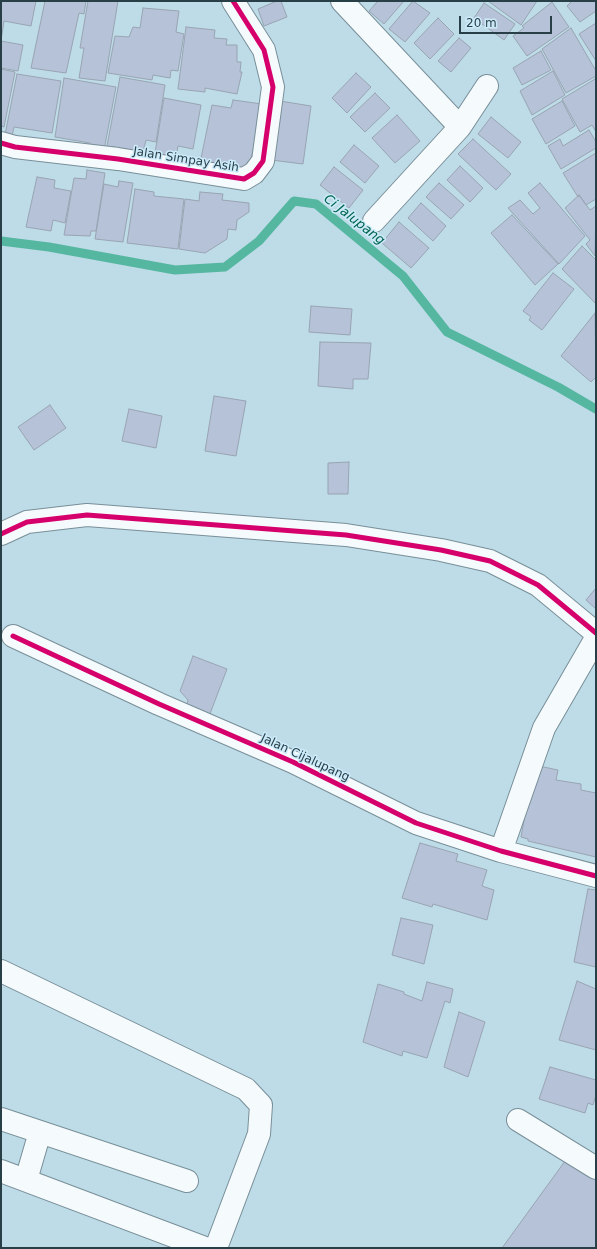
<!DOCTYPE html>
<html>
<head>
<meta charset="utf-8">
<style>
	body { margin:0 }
	#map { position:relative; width:597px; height:1249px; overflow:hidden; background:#bedbe8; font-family:"DejaVu Sans",sans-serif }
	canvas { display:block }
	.frame { position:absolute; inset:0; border:2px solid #293f48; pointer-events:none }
	.scale { position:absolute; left:459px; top:16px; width:93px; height:18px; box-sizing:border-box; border:2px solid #293f48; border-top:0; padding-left:5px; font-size:12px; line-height:14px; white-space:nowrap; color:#293f48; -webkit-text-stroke:3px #ccebfa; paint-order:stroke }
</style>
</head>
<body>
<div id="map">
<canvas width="597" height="1249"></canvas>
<div class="frame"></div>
<div class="scale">20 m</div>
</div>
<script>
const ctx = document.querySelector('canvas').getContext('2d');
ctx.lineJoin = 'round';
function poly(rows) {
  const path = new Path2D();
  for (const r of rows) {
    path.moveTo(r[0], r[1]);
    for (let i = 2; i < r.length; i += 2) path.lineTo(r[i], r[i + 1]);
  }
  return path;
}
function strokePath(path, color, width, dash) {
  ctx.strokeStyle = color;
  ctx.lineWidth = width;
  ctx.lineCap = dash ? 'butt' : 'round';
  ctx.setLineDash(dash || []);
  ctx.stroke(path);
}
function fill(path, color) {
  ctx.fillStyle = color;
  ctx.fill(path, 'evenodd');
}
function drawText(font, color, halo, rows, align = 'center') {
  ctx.font = font + ' "DejaVu Sans",sans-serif';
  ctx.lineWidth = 3;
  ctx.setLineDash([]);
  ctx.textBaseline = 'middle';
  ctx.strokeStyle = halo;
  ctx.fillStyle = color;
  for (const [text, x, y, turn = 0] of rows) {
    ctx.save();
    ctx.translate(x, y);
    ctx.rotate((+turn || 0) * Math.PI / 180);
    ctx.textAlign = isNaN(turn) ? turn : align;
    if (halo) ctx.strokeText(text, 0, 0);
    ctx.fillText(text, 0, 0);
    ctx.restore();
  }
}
const stream = poly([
	[1,241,49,247,175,270,225,267,259,241,294,201,316,204,403,276,447,332,558,387,596,409]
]);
const building = poly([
	[1,1,36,1,31,26,4,21,1,41,23,45,18,71,1,68,1,1],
	[45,1,86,1,84,14,79,13,66,73,31,68,45,1],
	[88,1,118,1,105,81,79,78,84,48,80,48,88,1],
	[277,1,281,1,287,17,264,26,258,9,277,1],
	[378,1,404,1,384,24,369,11,378,1],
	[413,1,430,13,405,42,389,29,413,1],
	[488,1,537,1,521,25,488,1],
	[572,1,596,1,596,11,580,22,567,6,572,1],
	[552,2,569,27,527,56,513,36,524,28,522,26,552,2],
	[484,3,515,24,504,40,474,18,484,3],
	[143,8,179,11,176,32,184,34,178,71,171,70,170,78,153,75,152,80,108,73,115,36,129,37,133,27,140,28,143,8],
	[438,18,454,34,430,59,414,43,438,18],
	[596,23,596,61,579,34,596,23],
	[186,27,215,30,214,38,227,39,226,45,237,45,237,62,241,62,240,72,242,72,237,94,205,88,205,92,178,89,186,27],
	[571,28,596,71,596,76,566,93,542,49,571,28],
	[459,38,471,48,451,72,438,61,459,38],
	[541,51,551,70,522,85,513,68,541,51],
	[1,69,15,72,4,127,1,126,1,69],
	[553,71,565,95,532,115,520,91,553,71],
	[356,73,371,87,347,113,332,98,356,73],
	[17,74,61,81,52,133,14,127,12,136,5,135,17,74],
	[120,77,165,85,156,142,146,140,143,152,107,146,120,77],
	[64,78,116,87,104,150,90,147,90,143,55,137,64,78],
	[595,79,596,81,596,132,592,125,580,132,562,99,595,79],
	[375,93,390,108,365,132,350,117,375,93],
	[164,98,201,105,193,149,178,146,176,157,155,153,164,98],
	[233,100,262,104,249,170,199,168,212,105,231,108,233,100],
	[280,101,311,106,303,164,271,160,280,101],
	[562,101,575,126,546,144,532,119,562,101],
	[397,115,420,141,395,163,372,138,397,115],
	[491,117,521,142,508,158,478,134,491,117],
	[589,130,596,142,596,148,561,169,548,146,560,139,563,146,589,130],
	[473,139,511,174,496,190,458,154,473,139],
	[354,145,379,166,365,183,340,162,354,145],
	[596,153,596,199,586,205,579,195,578,197,563,173,596,153],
	[460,166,483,188,470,202,447,180,460,166],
	[334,167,363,190,349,208,320,185,334,167],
	[87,170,105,173,96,231,91,231,90,236,64,235,74,178,86,179,87,170],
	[37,177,55,180,54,188,71,191,65,223,53,220,51,231,26,227,37,177],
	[119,181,133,183,123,242,95,239,104,184,118,187,119,181],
	[439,183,464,205,451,219,426,197,439,183],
	[540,183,585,236,559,264,508,208,520,200,533,214,540,208,528,193,540,183],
	[135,189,154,192,154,196,184,199,178,249,127,243,135,189],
	[200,192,223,194,222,200,249,203,249,212,237,220,236,230,228,229,227,239,205,253,179,249,185,199,199,201,200,192],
	[579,195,590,210,596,206,595,256,586,244,590,240,565,208,579,195],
	[421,203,446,226,433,241,408,218,421,203],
	[512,215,558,264,535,285,491,233,512,215],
	[399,222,429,248,411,268,382,243,399,222],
	[582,246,596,260,596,304,562,269,582,246],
	[553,273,574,289,542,330,529,320,531,317,523,311,553,273],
	[311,306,352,309,350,335,309,332,311,306],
	[595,313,596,377,591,382,561,356,595,313],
	[320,342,371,343,368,379,353,379,353,389,318,386,320,342],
	[214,396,246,401,236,456,205,451,214,396],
	[50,405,66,428,34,450,18,427,50,405],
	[129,409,162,416,156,448,122,441,129,409],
	[349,462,348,494,328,494,328,463,349,462],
	[596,588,596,609,586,600,596,588],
	[193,656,227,669,208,719,186,712,188,700,180,691,193,656],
	[534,765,558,770,556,780,581,784,581,790,596,793,596,857,528,841,528,839,521,837,534,765],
	[420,843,458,854,456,861,487,870,482,886,494,890,487,920,433,904,432,907,402,898,420,843],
	[588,889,596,890,596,967,574,962,588,889],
	[401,918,433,925,424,964,392,955,401,918],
	[577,981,596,989,596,1050,559,1040,577,981],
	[427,982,453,989,450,1003,445,1001,427,1058,403,1051,402,1056,363,1042,378,984,404,992,404,994,422,1001,427,982],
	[459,1012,485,1022,468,1077,444,1067,459,1012],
	[550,1067,596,1080,596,1095,593,1105,588,1103,585,1113,539,1099,550,1067],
	[568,1157,596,1178,596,1248,502,1248,568,1157]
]);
const minor = poly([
	[342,1,460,127,487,86],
	[1,143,15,147,118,159,244,179,254,173,263,161,273,87,264,50,233,1],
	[374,221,460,127],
	[1,534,27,522,87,515,346,535,441,550,490,561,538,585,596,633],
	[13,636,159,704,293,762,416,823,501,851,596,876],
	[501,851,544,728,596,638],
	[1,971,246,1089,261,1105,259,1134,216,1248],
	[1,1119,187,1181],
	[518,1120,596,1168],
	[1,1171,205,1248],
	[26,1180,40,1132]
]);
const cycleway = poly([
	[1,143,15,147,118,159,244,179,254,173,263,161,273,87,264,50,233,1],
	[1,534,27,522,87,515,346,535,441,550,490,561,538,585,596,633],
	[13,636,159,704,293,762,416,823,501,851,596,876]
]);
const streetNames = [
	["Jalan Simpay Asih",186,160,9],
	["Jalan Cijalupang",305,758,25]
];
const waterNames = [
	["Ci Jalupang",354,220,38]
];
strokePath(stream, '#56b7a1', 9);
fill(building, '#b6c2d7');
strokePath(building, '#98a4b2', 1);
strokePath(minor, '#788f98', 24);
strokePath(minor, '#f5fafc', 22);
strokePath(cycleway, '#d6006c', 5);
drawText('12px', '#293f48', '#ccebfa', streetNames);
drawText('italic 13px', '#00634b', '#ccebfa', waterNames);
</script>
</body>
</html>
